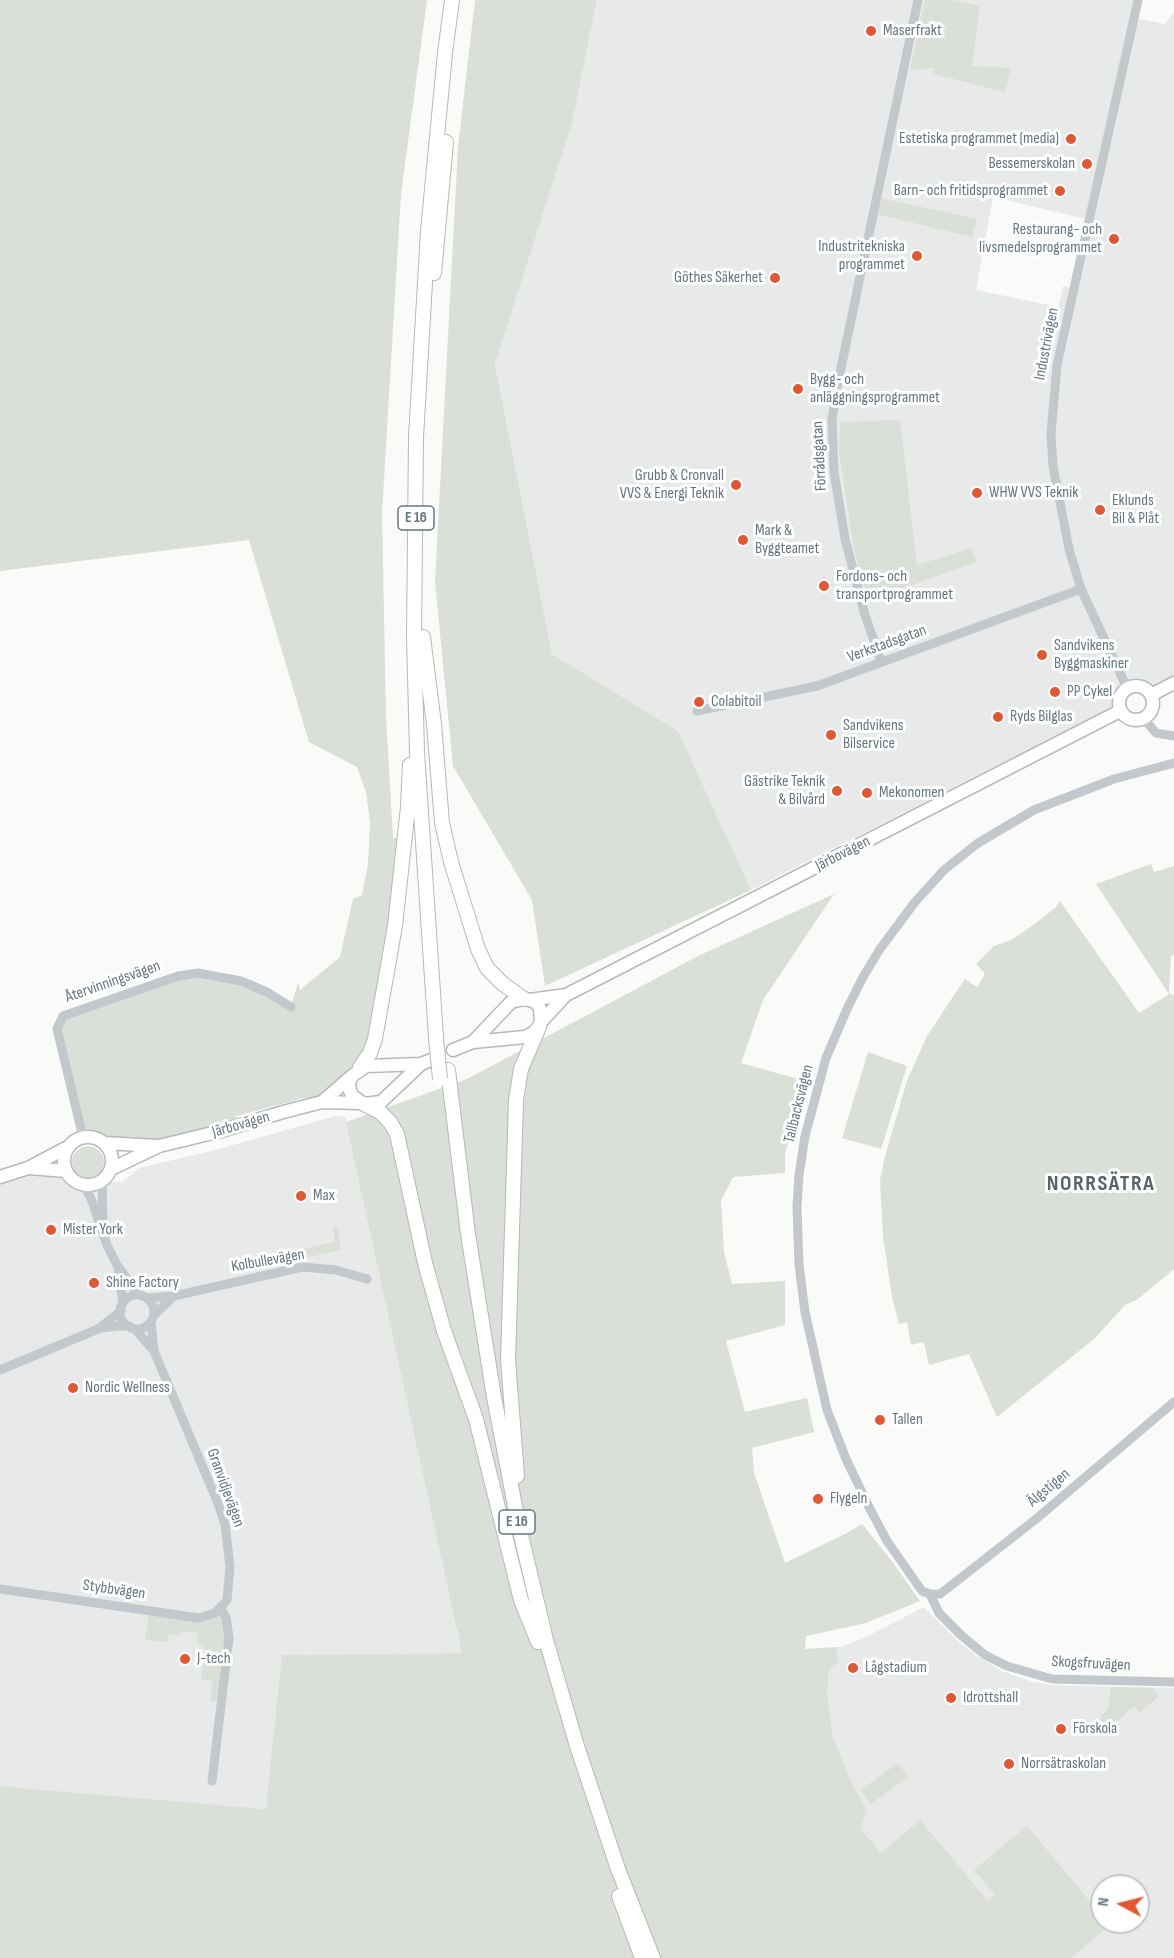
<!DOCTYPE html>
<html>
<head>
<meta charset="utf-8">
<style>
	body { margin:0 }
	#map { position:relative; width:1174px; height:1958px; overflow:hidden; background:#fafaf8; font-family:"Sofia Sans Condensed",sans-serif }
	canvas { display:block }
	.north { position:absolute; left:1090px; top:1874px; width:60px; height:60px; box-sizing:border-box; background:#fff; border:2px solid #c1c8cd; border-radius:50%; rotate:277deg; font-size:16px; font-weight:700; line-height:24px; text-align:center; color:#657683 }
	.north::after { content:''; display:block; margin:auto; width:21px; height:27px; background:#e4572e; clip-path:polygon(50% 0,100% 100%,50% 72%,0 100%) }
</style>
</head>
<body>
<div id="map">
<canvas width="1174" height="1958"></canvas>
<div class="north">N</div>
</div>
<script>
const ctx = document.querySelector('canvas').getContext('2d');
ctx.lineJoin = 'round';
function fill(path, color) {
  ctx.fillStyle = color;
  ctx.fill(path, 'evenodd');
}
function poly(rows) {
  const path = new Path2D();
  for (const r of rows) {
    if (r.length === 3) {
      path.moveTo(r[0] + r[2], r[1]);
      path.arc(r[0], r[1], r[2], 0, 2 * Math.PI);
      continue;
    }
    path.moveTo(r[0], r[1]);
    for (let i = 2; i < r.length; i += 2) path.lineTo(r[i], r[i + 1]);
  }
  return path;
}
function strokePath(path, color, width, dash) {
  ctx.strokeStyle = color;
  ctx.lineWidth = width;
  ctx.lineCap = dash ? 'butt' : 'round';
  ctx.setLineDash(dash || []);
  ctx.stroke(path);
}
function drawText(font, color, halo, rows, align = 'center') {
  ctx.font = font + ' "Sofia Sans Condensed",sans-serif';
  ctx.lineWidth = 6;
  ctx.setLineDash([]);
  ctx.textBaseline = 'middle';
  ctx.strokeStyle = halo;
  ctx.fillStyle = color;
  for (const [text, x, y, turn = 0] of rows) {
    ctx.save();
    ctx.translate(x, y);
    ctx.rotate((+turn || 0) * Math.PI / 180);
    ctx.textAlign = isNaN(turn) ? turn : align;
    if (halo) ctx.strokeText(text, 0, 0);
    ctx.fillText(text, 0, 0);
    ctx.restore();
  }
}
const built = poly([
	[597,0,1139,0,1135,18,1165,24,1174,12,1174,683,1148,691,1140,686,1132,686,1122,692,1118,706,1102,712,751,890,678,731,552,654,495,364,573,120],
	[993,197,1090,220,1074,289,1063,286,1058,307,976,290],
	[336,1116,346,1117,462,1653,283,1655,267,1809,0,1786,0,1175,66,1171,77,1183,84,1185,96,1184,102,1181,123,1182,139,1168,215,1150],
	[924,1607,959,1642,977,1656,1002,1671,1030,1681,1051,1685,1174,1688,1174,1958,1047,1958,947,1935,861,1829,867,1809,855,1790,833,1737,827,1694,829,1671,839,1661,837,1647,844,1646,866,1637],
	[1102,1886,1138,1886,1138,1922,1102,1922]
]);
const green = poly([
	[0,0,427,0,401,194,382,513,386,717,393,838,404,838,370,1053,322,1102,304,1098,236,1116,238,1126,159,1146,104,1143,92,1137,83,1137,57,1029,63,1016,178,976,241,981,291,1006,298,983,300,990,340,957,353,899,362,895,368,864,370,823,366,792,357,767,309,742,249,540,0,571],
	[475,0,597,0,573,120,495,364,552,654,678,731,751,890,545,986,532,900,453,766,435,582,458,147],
	[925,0,952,0,980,6,972,66,1011,68,1005,92,934,74,935,68,910,70],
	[876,197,977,219,972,237,873,213],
	[900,420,917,565,972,548,976,562,898,590,889,587,866,595,854,549,839,452,840,422],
	[1151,864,1154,872,1174,866,1174,955,1171,956,1169,993,1174,996,1174,1269,1138,1299,1125,1305,1094,1339,997,1417,969,1354,929,1365,924,1342,911,1345,907,1322,899,1324,892,1297,883,1236,880,1180,885,1156,907,1081,926,1038,950,1001,965,979,977,987,985,974,976,964,994,946,1011,940,1032,926,1055,908,1060,901,1139,1013,1169,994,1096,884],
	[834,894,763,1000,741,1063,805,1081,785,1155,785,1173,733,1177,721,1201,724,1252,732,1284,785,1281,785,1325,726,1341,745,1412,807,1398,814,1432,752,1448,754,1473,785,1563,845,1534,862,1524,892,1561,920,1601,866,1623,806,1636,805,1649,837,1647,839,1661,829,1671,827,1694,833,1737,855,1790,867,1809,861,1829,881,1853,920,1820,988,1901,995,1895,974,1870,1027,1826,1102,1916,1102,1922,1107,1922,1110,1925,1071,1958,0,1958,0,1786,266,1809,282,1655,462,1653,346,1122,467,1079,700,955],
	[868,1052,907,1066,881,1149,842,1138],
	[88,1162,16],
	[333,1227,337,1227,341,1250,281,1263,280,1254,335,1242],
	[221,1609,226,1617,221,1702,210,1701,212,1681,201,1679,203,1663,205,1663,207,1652,202,1645,197,1644,198,1633,181,1631,180,1636,169,1634,167,1642,145,1640,149,1610,199,1618],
	[1111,1687,1153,1688,1159,1696,1139,1713,1134,1707,1127,1711,1126,1714,1108,1727,1106,1731,1098,1721,1108,1708],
	[898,1763,908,1777,871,1804,861,1790]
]);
const minor = poly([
	[881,661,865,615,845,539,834,472,832,419,837,387,918,0],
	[1127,688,1081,589,1069,549,1053,466,1051,434,1057,365,1138,0],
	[697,711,817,686,1081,589],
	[1144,719,1156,733,1174,736],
	[1174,763,1114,779,1034,810,978,843,944,870,915,902,880,949,863,977,847,1009,826,1058,805,1136,799,1175,797,1207,799,1265,805,1312,827,1410,846,1459,870,1509,887,1541,922,1591,930,1594,940,1594,962,1577,1036,1519,1174,1402],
	[83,1137,57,1029,63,1016,178,976,198,973,241,981,267,992,291,1007],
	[102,1181,103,1221],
	[84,1185,92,1201,107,1245,117,1265,139,1295],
	[118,1268,123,1303],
	[137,1312,17],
	[148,1298,174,1296,302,1267,336,1270,367,1279],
	[154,1315,174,1296],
	[100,1328,119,1326,129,1326],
	[135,1329,154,1351],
	[0,1370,98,1329,121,1311],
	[0,1589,199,1618,215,1613,227,1600,230,1567,225,1524,217,1501,154,1351,151,1323],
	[930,1594,939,1613,962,1636,985,1655,1007,1666,1052,1679,1174,1682],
	[212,1781,229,1638,226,1617,221,1609]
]);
const major = poly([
	[1136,703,17],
	[1151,695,1174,683],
	[530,1000,566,995],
	[541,1022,566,995,1120,711],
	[453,1050,473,1042,525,1037,533,1033,539,1027,541,1022,540,1009,537,1003,530,1000,524,999,511,1002,473,1042],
	[421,1064,366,1066,352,1076,349,1082,350,1091,353,1096,364,1104,381,1102,421,1064,431,1060],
	[322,1102,352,1076],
	[88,1161,24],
	[104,1143,158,1146],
	[29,1168,66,1171],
	[111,1169,159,1146,221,1131,283,1112,322,1102,360,1103],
	[0,1177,28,1168,68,1147]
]);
const highway = poly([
	[434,273,446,142],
	[423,637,434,724,442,823,451,862,478,949,487,968,503,984,524,999],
	[436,1038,417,752,414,637,416,437,428,231,445,53,452,0],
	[360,1068,370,1053,375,1039,395,926,408,807,410,765],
	[448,1070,468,1234,494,1397,519,1527,546,1640,577,1746,618,1869,653,1958],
	[364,1104,380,1112,390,1122,397,1134,425,1263,444,1331,476,1419,521,1600,538,1642],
	[517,1476,508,1360,516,1100,521,1069,539,1027],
	[619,1896,642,1958]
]);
const highwayBridge = poly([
	[436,1038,440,1079]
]);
const markers = [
	[871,31,6,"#e4572e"],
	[1071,139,6,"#e4572e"],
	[1087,164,6,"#e4572e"],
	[1060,191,6,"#e4572e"],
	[1114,239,6,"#e4572e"],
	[917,256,6,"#e4572e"],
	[775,278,6,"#e4572e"],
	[798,389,6,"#e4572e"],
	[736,485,6,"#e4572e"],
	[977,493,6,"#e4572e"],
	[1100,510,6,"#e4572e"],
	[743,540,6,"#e4572e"],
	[824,586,6,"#e4572e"],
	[1042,655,6,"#e4572e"],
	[1055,692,6,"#e4572e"],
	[699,702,6,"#e4572e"],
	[998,717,6,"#e4572e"],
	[831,735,6,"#e4572e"],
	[837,791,6,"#e4572e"],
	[867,793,6,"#e4572e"],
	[301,1196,6,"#e4572e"],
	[51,1230,6,"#e4572e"],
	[94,1283,6,"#e4572e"],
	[73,1388,6,"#e4572e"],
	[880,1420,6,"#e4572e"],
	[818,1499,6,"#e4572e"],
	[185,1659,6,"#e4572e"],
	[853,1668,6,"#e4572e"],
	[951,1698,6,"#e4572e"],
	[1061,1729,6,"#e4572e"],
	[1009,1764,6,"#e4572e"]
];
const shields = [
	[416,518,36],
	[517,1522,36]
];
const shieldNames = [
	["E 16",416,518],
	["E 16",517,1522]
];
const poiNames = [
	["Maserfrakt",883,31],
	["Estetiska programmet (media)",1059,139,"right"],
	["Bessemerskolan",1075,164,"right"],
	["Barn- och fritidsprogrammet",1048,191,"right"],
	["Restaurang- och",1102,230,"right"],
	["livsmedelsprogrammet",1102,248,"right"],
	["Industritekniska",905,247,"right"],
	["programmet",905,265,"right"],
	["Göthes Säkerhet",763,278,"right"],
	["Bygg- och",810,380],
	["anläggningsprogrammet",810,398],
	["Grubb & Cronvall",724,476,"right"],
	["VVS & Energi Teknik",724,494,"right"],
	["WHW VVS Teknik",989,493],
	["Eklunds",1112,501],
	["Bil & Plåt",1112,519],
	["Mark &",755,531],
	["Byggteamet",755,549],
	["Fordons- och",836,577],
	["transportprogrammet",836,595],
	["Sandvikens",1054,646],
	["Byggmaskiner",1054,664],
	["PP Cykel",1067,692],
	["Colabitoil",711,702],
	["Ryds Bilglas",1010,717],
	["Sandvikens",843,726],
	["Bilservice",843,744],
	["Gästrike Teknik",825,782,"right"],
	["& Bilvård",825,800,"right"],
	["Mekonomen",879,793],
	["Max",313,1196],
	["Mister York",63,1230],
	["Shine Factory",106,1283],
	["Nordic Wellness",85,1388],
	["Tallen",892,1420],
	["Flygeln",830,1499],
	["J-tech",197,1659],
	["Lågstadium",865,1668],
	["Idrottshall",963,1698],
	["Förskola",1073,1729],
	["Norrsätraskolan",1021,1764]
];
const streetNames = [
	["Industrivägen",1047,344,-79],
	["Förrådsgatan",820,456,-93],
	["Verkstadsgatan",887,644,-20],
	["Järbovägen",843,854,-27],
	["Återvinningsvägen",113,982,-19],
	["Tallbacksvägen",799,1104,-76],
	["Järbovägen",241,1125,-16],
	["Kolbullevägen",268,1261,-10],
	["Granvidjevägen",225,1488,70],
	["Älgstigen",1049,1488,-40],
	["Stybbvägen",114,1590,8],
	["Skogsfruvägen",1091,1664,3]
];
const districtNames = [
	["NORRSÄTRA",1101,1184]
];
fill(built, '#e8e9e9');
fill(green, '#dadfd7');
strokePath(major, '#b5babe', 15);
strokePath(highway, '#b4b9bd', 16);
strokePath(minor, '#c3c8cc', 9);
strokePath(major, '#fff', 12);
strokePath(highway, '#fff', 14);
strokePath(highwayBridge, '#b4b9bd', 16, []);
strokePath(highwayBridge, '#fff', 14);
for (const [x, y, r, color] of markers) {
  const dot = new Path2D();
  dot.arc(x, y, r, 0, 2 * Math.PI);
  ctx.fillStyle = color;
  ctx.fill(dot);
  strokePath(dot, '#fff', 2);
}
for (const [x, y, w] of shields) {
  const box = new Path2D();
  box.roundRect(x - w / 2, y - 12, w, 24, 4.5);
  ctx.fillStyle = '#fff';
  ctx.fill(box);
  strokePath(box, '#657683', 1.5);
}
drawText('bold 15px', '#657683', null, shieldNames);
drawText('16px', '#657683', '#fff', poiNames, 'left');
drawText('16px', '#657683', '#fff', streetNames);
ctx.letterSpacing = '1.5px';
drawText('bold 22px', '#57646e', '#fff', districtNames);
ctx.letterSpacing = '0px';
</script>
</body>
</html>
